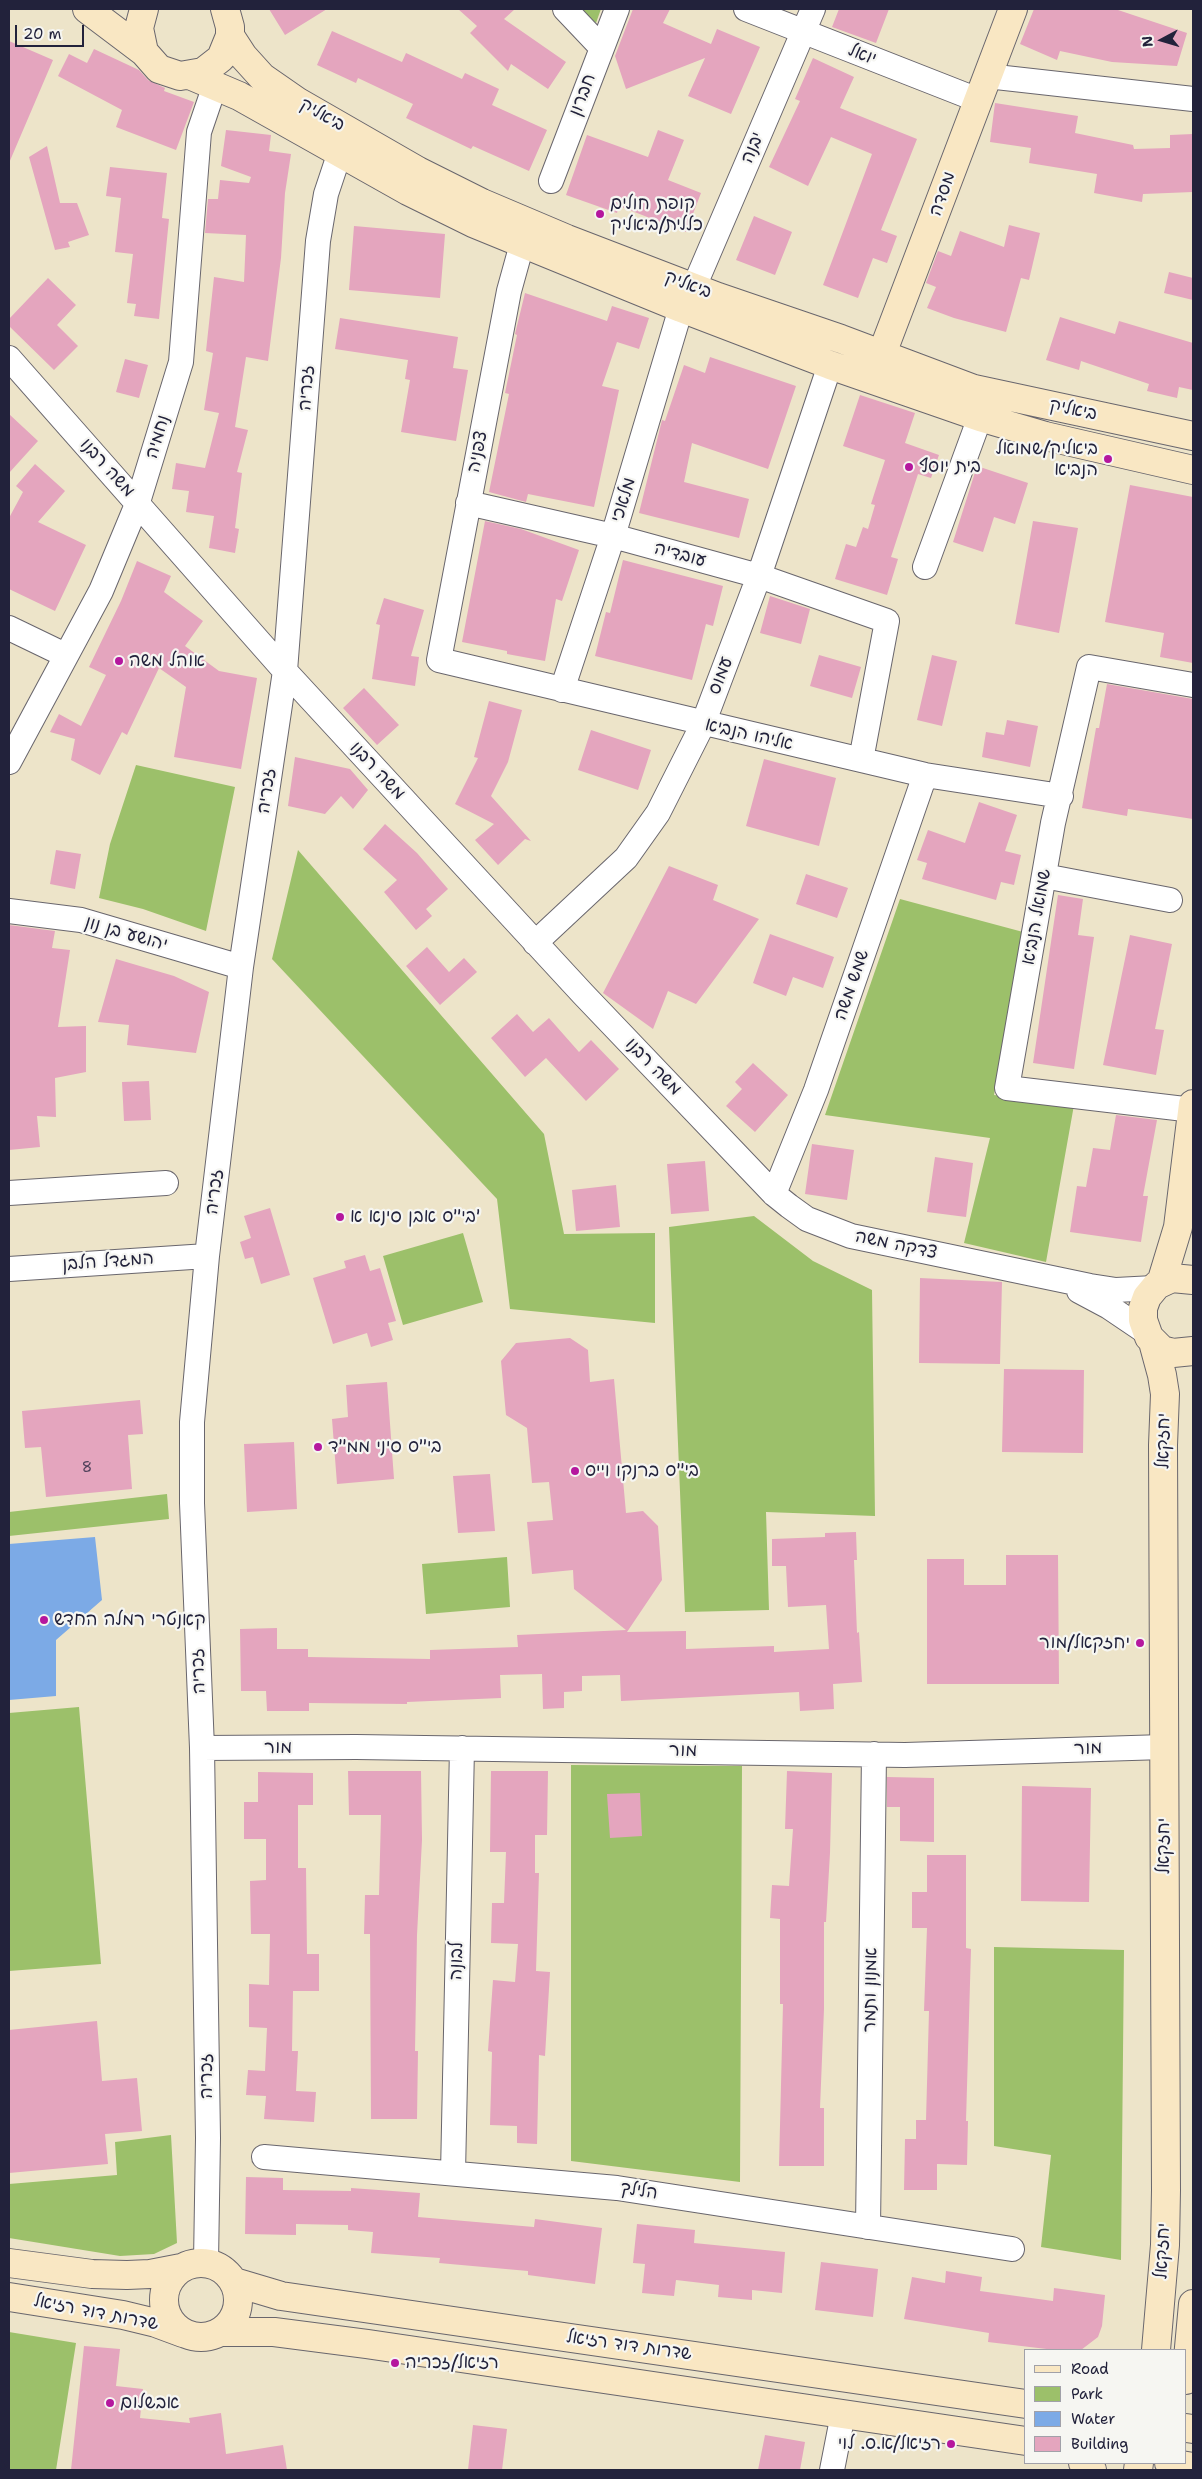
<!DOCTYPE html>
<html>
<head>
<meta charset="utf-8">
<style>
	body { margin:0 }
	#map { position:relative; width:1202px; height:2479px; overflow:hidden; background:#ede4c9; font-family:"Shantell Sans",sans-serif }
	canvas { display:block }
	.frame { position:absolute; inset:0; border:10px solid #22223b; pointer-events:none }
	.legend { position:absolute; left:1024px; top:2349px; width:162px; height:115px; box-sizing:border-box; background:#f6f6f2; border:1px solid #a1a1a9; margin:0; padding:6px 9px; list-style:none; font-size:15px; color:#22223b }
	.legend li { display:flex; align-items:center; gap:10px; height:25px }
	.legend b { width:25px; border:1px solid #a1a1a9 }
	.north { position:absolute; left:1137px; top:15px; width:50px; height:50px; -webkit-text-stroke:4px #f6f6f2; paint-order:stroke; rotate:264deg; font-size:14px; font-weight:700; line-height:20px; text-align:center; color:#22223b }
	.north::after { content:''; display:block; margin:auto; width:18px; height:22px; background:#22223b; clip-path:polygon(50% 0,100% 100%,50% 72%,0 100%) }
	.scale { position:absolute; left:15px; top:25px; width:69px; height:22px; box-sizing:border-box; border:2px solid #22223b; border-top:0; padding-left:6px; font-size:15px; line-height:18px; white-space:nowrap; color:#22223b; -webkit-text-stroke:4px #f6f6f2; paint-order:stroke }
</style>
</head>
<body>
<div id="map">
<canvas width="1202" height="2479"></canvas>
<div class="frame"></div>
<ul class="legend">
<li><b style="height:6px;background:#f9e7c3"></b>Road</li>
<li><b style="height:14px;background:#9cc06a"></b>Park</li>
<li><b style="height:14px;background:#7caae6"></b>Water</li>
<li><b style="height:14px;background:#e4a5be"></b>Building</li>
</ul>
<div class="north">N</div>
<div class="scale">20 m</div>
</div>
<script>
const ctx = document.querySelector('canvas').getContext('2d');
ctx.lineJoin = 'round';
function fill(path, color) {
  ctx.fillStyle = color;
  ctx.fill(path, 'evenodd');
}
function poly(rows) {
  const path = new Path2D();
  for (const r of rows) {
    if (r.length === 3) {
      path.moveTo(r[0] + r[2], r[1]);
      path.arc(r[0], r[1], r[2], 0, 2 * Math.PI);
      continue;
    }
    path.moveTo(r[0], r[1]);
    for (let i = 2; i < r.length; i += 2) path.lineTo(r[i], r[i + 1]);
  }
  return path;
}
function strokePath(path, color, width, dash) {
  ctx.strokeStyle = color;
  ctx.lineWidth = width;
  ctx.lineCap = dash ? 'butt' : 'round';
  ctx.setLineDash(dash || []);
  ctx.stroke(path);
}
function drawText(font, color, halo, rows, align = 'center') {
  ctx.font = font + ' "Shantell Sans","Playpen Sans Hebrew",sans-serif';
  ctx.lineWidth = 4.5;
  ctx.setLineDash([]);
  ctx.textBaseline = 'middle';
  ctx.strokeStyle = halo;
  ctx.fillStyle = color;
  for (const [text, x, y, turn = 0] of rows) {
    ctx.save();
    ctx.translate(x, y);
    ctx.rotate((+turn || 0) * Math.PI / 180);
    ctx.textAlign = isNaN(turn) ? turn : align;
    if (halo) ctx.strokeText(text, 0, 0);
    ctx.fillText(text, 0, 0);
    ctx.restore();
  }
}
const green = poly([
	[582,9,601,9,596,23],
	[136,765,235,787,206,931,143,909,99,898,110,844],
	[298,850,544,1134,564,1234,655,1233,655,1323,510,1309,497,1199,272,959],
	[900,899,1023,932,994,1095,1074,1105,1046,1262,964,1243,990,1138,825,1115],
	[754,1216,813,1261,872,1290,875,1516,766,1512,769,1610,685,1612,669,1227],
	[463,1233,483,1302,403,1325,383,1256],
	[167,1494,169,1519,9,1536,9,1512],
	[507,1557,510,1607,426,1614,422,1564],
	[79,1707,101,1964,9,1971,9,1713],
	[571,1765,742,1766,740,2182,571,2161],
	[994,1947,1124,1950,1121,2260,1041,2247,1051,2155,994,2146],
	[171,2135,177,2243,154,2254,120,2256,9,2238,9,2184,117,2175,115,2142],
	[9,2332,76,2343,56,2470,9,2470]
]);
const water = poly([
	[95,1537,102,1600,56,1640,56,1696,9,1700,9,1544]
]);
const building = poly([
	[269,9,327,9,285,35],
	[458,9,515,9,504,19,566,62,548,89,511,64,508,71,470,33,477,26],
	[633,9,670,9,663,23,711,44,717,29,760,47,731,114,688,96,705,58,626,89,615,56],
	[839,9,889,9,876,43,832,27],
	[1034,9,1115,9,1187,33,1177,66,1112,62,1060,51,1057,60,1020,44],
	[332,31,402,62,406,53,462,79,465,73,499,89,492,105,547,130,529,171,473,146,471,149,406,118,413,104,358,78,356,83,317,65],
	[9,41,53,60,9,163],
	[94,49,139,70,148,80,165,88,164,91,194,102,176,150,116,127,122,110,58,76,69,54,87,63],
	[813,58,854,77,840,108,917,139,881,230,897,236,887,263,873,258,858,298,823,285,872,154,831,137,808,186,769,167,800,101,795,99],
	[995,103,1078,116,1075,133,1133,145,1134,149,1170,148,1170,135,1193,134,1193,192,1143,194,1142,202,1094,193,1097,174,1029,163,1031,148,990,142],
	[226,130,271,135,269,151,291,154,285,193,281,258,268,361,246,357,235,427,248,430,237,472,242,473,235,528,239,529,235,553,209,548,214,516,186,512,189,491,172,489,176,463,205,468,219,413,204,410,213,353,206,351,214,277,244,282,246,235,205,233,208,199,218,199,220,180,249,183,251,177,221,166],
	[658,130,684,140,668,180,701,193,686,232,619,206,617,213,566,195,587,135,648,157],
	[47,146,60,203,77,203,89,235,68,242,70,247,55,250,29,157],
	[110,167,167,173,162,218,169,219,159,319,134,316,136,304,127,303,133,254,115,252,121,198,106,196],
	[754,216,792,232,775,275,736,260],
	[1009,225,1040,233,1029,280,1021,278,1006,332,954,318,927,308,936,287,926,283,938,251,951,256,960,231,1004,247],
	[354,226,445,234,440,298,349,290],
	[1169,272,1193,278,1193,300,1164,293],
	[48,278,76,305,57,325,78,346,54,370,9,326,9,319],
	[525,293,607,321,612,306,649,318,639,349,617,342,602,386,619,390,594,507,528,494,526,502,489,492,509,394,505,393,517,335,515,334],
	[1060,317,1115,334,1119,321,1193,343,1193,390,1179,387,1177,398,1147,391,1149,384,1081,361,1079,370,1046,360],
	[340,318,458,337,453,368,468,370,456,441,401,432,410,380,405,379,408,360,335,349],
	[710,357,796,386,768,469,692,443,684,482,749,499,739,538,639,513,662,420,665,421,684,365,705,373],
	[125,359,148,365,139,398,116,392],
	[860,395,915,413,905,443,939,455,931,478,918,474,891,557,898,559,887,595,835,579,846,544,856,547,863,527,868,529,875,505,871,504,885,460,843,446],
	[9,414,38,441,9,473],
	[35,464,65,491,38,522,86,545,55,611,9,589,9,518,23,492,16,486],
	[977,466,1028,483,1015,524,994,517,983,552,953,542],
	[1130,485,1193,497,1193,663,1160,657,1164,633,1105,622],
	[485,521,521,529,579,550,562,601,556,599,545,661,507,654,507,651,462,642],
	[1033,521,1078,528,1059,633,1015,624],
	[623,560,723,586,713,626,706,624,692,680,595,656,606,612,610,613],
	[137,561,171,576,164,592,203,621,185,646,219,671,257,678,241,769,174,757,186,687,159,668,127,735,122,732,100,775,71,760,75,739,50,732,59,714,81,726,106,675,89,667,121,601],
	[770,596,810,609,801,644,760,633],
	[384,598,424,610,411,656,419,657,415,686,372,679,380,625,376,624],
	[819,655,861,667,852,698,810,686],
	[932,655,957,661,942,726,917,720],
	[1107,684,1193,699,1193,819,1128,809,1127,816,1082,808,1096,728,1099,728],
	[364,688,399,725,377,745,343,708],
	[489,701,522,710,508,762,491,796,531,841,525,839,498,865,475,840,494,824,455,804,478,758,474,757],
	[1007,720,1038,726,1030,767,982,757,986,732,1004,735],
	[591,730,651,750,638,790,578,770],
	[295,757,350,769,368,790,353,809,341,796,325,814,288,806],
	[764,759,836,778,819,846,746,826],
	[979,802,1017,815,1005,851,1021,855,1014,885,1001,882,996,900,922,879,927,863,917,860,928,830,965,843],
	[385,824,417,853,448,889,426,909,432,916,416,930,384,892,397,880,363,849],
	[56,850,81,854,75,889,50,884],
	[669,866,718,885,713,900,759,919,696,1004,668,991,653,1029,603,993],
	[806,874,848,888,837,918,796,904],
	[1058,895,1083,899,1078,935,1094,937,1074,1069,1033,1063],
	[9,925,55,931,52,948,70,950,58,1027,86,1026,86,1072,55,1078,56,1117,37,1116,40,1147,9,1150],
	[770,934,834,957,823,988,793,977,786,996,753,983],
	[1130,935,1172,944,1155,1029,1164,1030,1156,1075,1103,1065],
	[427,947,449,972,464,958,477,972,440,1005,406,966],
	[116,959,174,976,209,992,196,1053,127,1045,129,1025,98,1022],
	[517,1014,533,1032,549,1018,579,1052,591,1040,619,1069,586,1101,546,1058,525,1077,491,1038],
	[753,1063,788,1095,755,1132,726,1106,742,1089,735,1082],
	[149,1081,151,1120,124,1121,122,1082],
	[1116,1115,1157,1120,1143,1196,1148,1196,1141,1242,1070,1232,1077,1186,1086,1187,1093,1148,1110,1150],
	[812,1144,854,1150,847,1200,805,1194],
	[935,1157,973,1163,966,1217,927,1212],
	[705,1161,709,1211,671,1214,667,1164],
	[616,1185,620,1227,576,1231,572,1190],
	[270,1208,290,1275,261,1284,253,1257,245,1259,240,1242,251,1238,244,1216],
	[365,1255,370,1271,380,1268,396,1321,388,1323,393,1340,371,1347,367,1333,333,1344,313,1278,346,1268,344,1261],
	[920,1278,1002,1282,1000,1364,919,1363],
	[570,1338,588,1350,590,1382,614,1379,626,1513,643,1511,658,1526,662,1580,627,1632,686,1631,686,1649,774,1646,774,1652,829,1649,826,1605,788,1607,786,1566,772,1566,772,1539,825,1537,825,1533,856,1532,857,1560,854,1560,857,1633,859,1632,862,1682,833,1684,834,1709,800,1711,799,1692,621,1701,620,1675,582,1676,582,1691,564,1692,564,1708,543,1709,542,1674,500,1675,501,1698,407,1702,407,1704,309,1703,309,1711,267,1711,266,1691,241,1691,240,1629,277,1628,277,1649,308,1649,308,1657,430,1659,430,1650,518,1647,517,1635,626,1630,574,1589,573,1570,532,1574,527,1522,553,1520,549,1482,532,1483,527,1428,506,1415,501,1361,516,1343],
	[1004,1369,1084,1370,1083,1453,1002,1452],
	[387,1382,394,1479,337,1484,332,1419,348,1417,346,1385],
	[140,1400,143,1434,128,1435,132,1489,46,1497,41,1447,25,1448,22,1411],
	[294,1442,297,1509,247,1512,244,1444],
	[490,1474,495,1531,458,1533,453,1476],
	[1006,1555,1058,1555,1059,1684,927,1684,927,1559,964,1559,964,1585,1006,1585],
	[348,1771,421,1771,422,1840,417,1935,415,2051,418,2051,417,2119,371,2119,370,1934,364,1934,365,1895,379,1895,381,1815,349,1815],
	[491,1771,548,1771,547,1835,535,1835,535,1873,539,1873,536,1971,550,1972,545,2056,539,2055,537,2144,517,2143,517,2126,490,2125,492,2052,488,2051,493,1980,515,1982,518,1944,491,1943,492,1903,504,1903,506,1852,490,1852],
	[787,1771,832,1773,830,1853,826,1922,824,1922,824,2009,820,2108,824,2108,824,2166,779,2166,783,2004,780,2004,780,1919,770,1918,772,1885,789,1886,793,1829,785,1829],
	[258,1772,313,1773,313,1805,298,1805,298,1868,306,1868,307,1954,319,1954,319,1991,293,1991,292,2051,298,2051,296,2091,316,2092,314,2122,264,2119,266,2096,246,2095,248,2070,265,2071,267,2028,249,2027,249,1984,269,1985,270,1934,251,1934,250,1881,266,1880,266,1839,244,1839,244,1802,258,1802],
	[887,1777,934,1778,934,1842,900,1841,900,1807,887,1807],
	[1022,1786,1091,1788,1089,1902,1021,1901],
	[640,1793,642,1836,610,1838,607,1794],
	[927,1855,966,1855,966,1948,971,1949,966,2121,968,2121,967,2165,937,2164,937,2190,904,2190,905,2139,916,2139,916,2120,926,2120,929,2011,924,2011,927,1928,912,1928,912,1892,927,1892],
	[97,2021,102,2081,137,2078,142,2131,105,2134,108,2164,9,2173,9,2030],
	[246,2177,283,2178,283,2190,351,2191,351,2188,420,2193,418,2217,534,2227,535,2219,602,2228,595,2284,528,2275,528,2271,439,2263,440,2258,371,2253,373,2232,348,2230,348,2225,296,2224,296,2235,245,2234],
	[637,2224,695,2230,694,2243,785,2252,782,2293,752,2290,752,2300,718,2297,719,2285,676,2280,674,2296,642,2293,645,2264,633,2263],
	[821,2262,878,2269,873,2317,815,2310],
	[946,2271,982,2277,980,2291,1053,2301,1054,2288,1105,2295,1102,2326,1098,2337,1081,2350,1055,2350,988,2342,989,2333,904,2319,912,2277,945,2283],
	[84,2346,120,2349,116,2386,143,2389,140,2418,190,2423,189,2418,221,2413,226,2454,283,2445,287,2470,71,2470],
	[473,2425,507,2429,502,2470,468,2470],
	[765,2435,805,2442,800,2470,758,2470]
]);
const street = poly([
	[565,9,601,47],
	[746,9,978,100],
	[987,76,1193,99],
	[551,181,617,9],
	[522,244,509,291,439,660,925,775,1061,796],
	[694,287,813,9],
	[9,358,285,671,583,994,774,1194,789,1206,807,1219,851,1236,1090,1286,1116,1290,1154,1288],
	[468,503,613,536,759,576,887,621,861,760],
	[925,567,980,417],
	[9,628,65,655],
	[562,690,613,536,681,308],
	[9,762,101,591,138,502,181,362,199,132,215,85],
	[1044,876,1170,900],
	[9,911,81,920,241,967],
	[535,943,626,858,658,813,703,724,759,576,830,365],
	[1193,1110,1007,1088,1053,823,1089,667,1193,685],
	[9,1193,166,1183],
	[774,1194,816,1090,925,775],
	[9,1269,207,1256],
	[1079,1291,1109,1307,1146,1332],
	[202,1748,356,1747,905,1755,1164,1747],
	[264,2157,617,2188,1012,2249],
	[453,2173,462,1748],
	[868,2227,874,1754],
	[206,2262,208,2138,202,1748,192,1503,192,1422,207,1256,241,967,285,671,318,241,326,194,340,152,349,136],
	[832,2470,843,2414]
]);
const secondary = poly([
	[87,9,144,52],
	[144,9,139,28,144,52,159,69,180,76,203,72,221,58,230,36,230,27,225,9],
	[230,36,243,56,262,77,298,102,418,171,482,203,567,239,718,297,841,339,974,389,1193,436],
	[192,76,239,96,408,191,473,223,681,308,830,365,980,417,1045,436,1193,470],
	[875,372,1013,9],
	[1193,1280,1172,1278,1157,1285,1147,1297,1143,1308,1143,1320,1149,1337,1162,1350,1173,1353,1193,1351],
	[1161,1283,1178,1227,1193,1104],
	[1153,1342,1162,1375,1165,1394,1163,1445,1166,2190,1165,2245,1156,2350],
	[201,2300,37],
	[9,2263,92,2274,127,2275,150,2274,181,2268],
	[234,2282,281,2296,1026,2404],
	[9,2297,123,2315,156,2323,183,2333],
	[220,2332,274,2332,367,2344,1026,2441],
	[1186,2380,1193,2304],
	[1186,2428,1193,2429],
	[1083,2463,1092,2470],
	[1169,2463,1193,2467],
	[1138,2470,1139,2463]
]);
const markers = [
	[600,214,5,"#b5179e"],
	[1108,459,5,"#b5179e"],
	[909,467,5,"#b5179e"],
	[119,661,5,"#b5179e"],
	[340,1217,5,"#b5179e"],
	[318,1447,5,"#b5179e"],
	[575,1471,5,"#b5179e"],
	[44,1620,5,"#b5179e"],
	[1140,1643,5,"#b5179e"],
	[395,2363,5,"#b5179e"],
	[110,2403,5,"#b5179e"],
	[951,2444,5,"#b5179e"]
];
const numberNames = [
	["8",87,1468]
];
const streetNames = [
	["יואל",862,55,22],
	["חברון",583,95,-69],
	["ביאליק",322,115,30],
	["יבנה",753,148,-67],
	["מסדה",943,194,-70],
	["ביאליק",688,285,21],
	["זכריה",307,388,-86],
	["ביאליק",1073,410,12],
	["נחמיה",158,437,-73],
	["צפניה",478,452,-79],
	["משה רבנו",107,468,48],
	["מלאכי",624,500,-73],
	["עובדיה",680,555,15],
	["עמוס",721,676,-69],
	["אליהו הנביא",749,735,13],
	["משה רבנו",377,771,47],
	["זכריה",267,791,-82],
	["שמואל הנביא",1037,917,-80],
	["יהושע בן נון",126,934,16],
	["שמש משה",852,985,-71],
	["משה רבנו",653,1067,46],
	["זכריה",215,1192,-83],
	["צדקה משה",896,1245,12],
	["המגדל הלבן",108,1262,-4],
	["יחזקאל",1164,1441,-89],
	["זכריה",199,1671,-92],
	["מור",278,1748],
	["מור",1088,1749,-2],
	["מור",683,1751,1],
	["יחזקאל",1164,1846,-90],
	["לבונה",457,1961,-89],
	["אמנון ותמר",871,1990,-89],
	["זכריה",207,2076,-90],
	["הלילך",639,2191,9],
	["יחזקאל",1163,2251,-87],
	["שדרות דוד רזיאל",96,2313,11],
	["שדרות דוד רזיאל",629,2346,8]
];
const poiNames = [
	["קופת חולים",610,204],
	["כללית/ביאליק",610,225],
	["ביאליק/שמואל",1098,449,"right"],
	["הנביא",1098,470,"right"],
	["בית יוסף",919,467],
	["אוהל משה",129,661],
	["בי\"ס אבן סינא א'",350,1217],
	["בי\"ס סיני ממ\"ד",328,1447],
	["בי\"ס ברנקו וייס",585,1471],
	["קאנטרי רמלה החדש",54,1620],
	["יחזקאל/מור",1130,1643,"right"],
	["רזיאל/זכריה",405,2363],
	["אבשלום",120,2403],
	["רזיאל/א.ס. לוי",941,2444,"right"]
];
fill(green, '#9cc06a');
fill(water, '#7caae6');
fill(building, '#e4a5be');
strokePath(street, '#69666d', 26);
strokePath(secondary, '#69666d', 30);
strokePath(street, '#fff', 24);
strokePath(secondary, '#f9e7c3', 28);
for (const [x, y, r, color] of markers) {
  const dot = new Path2D();
  dot.arc(x, y, r, 0, 2 * Math.PI);
  ctx.fillStyle = color;
  ctx.fill(dot);
  strokePath(dot, '#f6f6f2', 2);
}
drawText('15px', '#52435c', null, numberNames);
drawText('18px', '#22223b', '#f6f6f2', streetNames);
drawText('18px', '#22223b', '#f6f6f2', poiNames, 'left');
</script>
</body>
</html>
